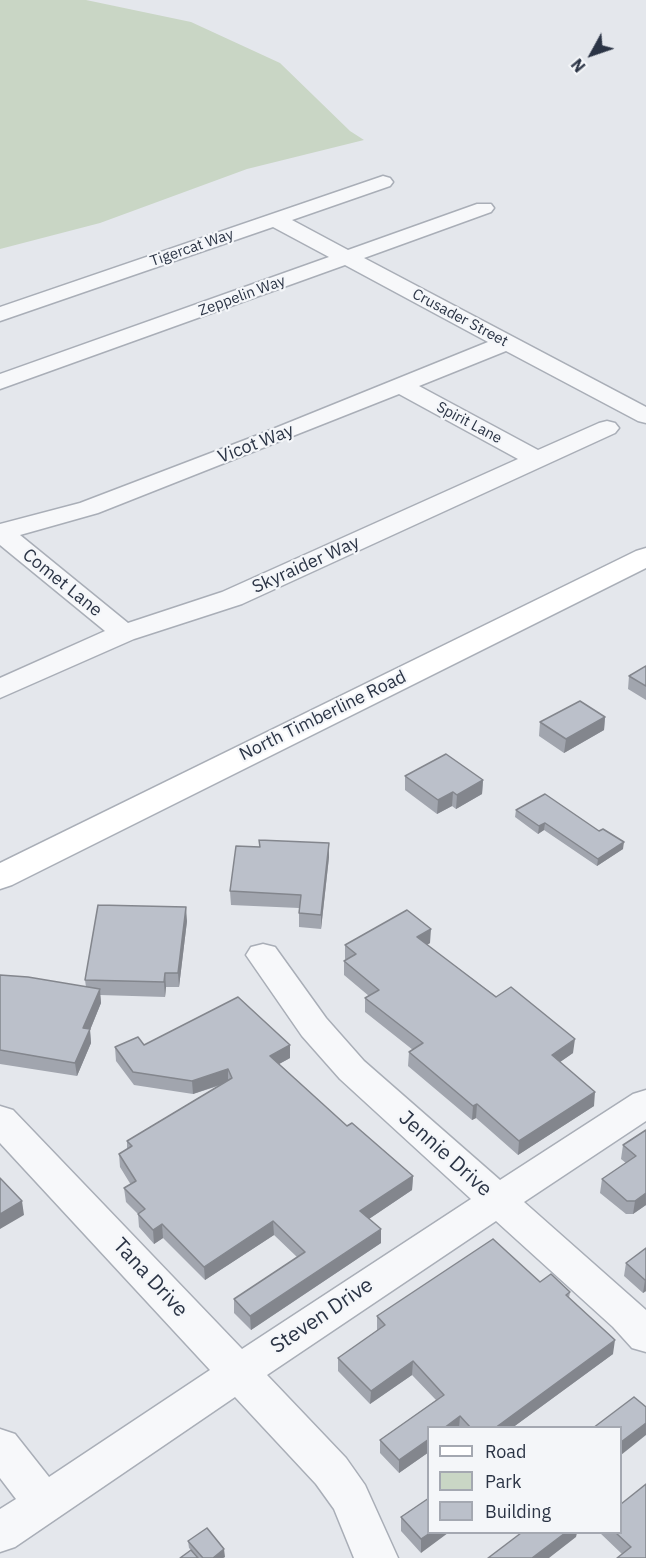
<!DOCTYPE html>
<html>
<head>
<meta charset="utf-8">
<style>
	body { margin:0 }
	#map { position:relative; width:646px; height:1558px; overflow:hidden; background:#e4e7ec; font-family:"IBM Plex Sans",sans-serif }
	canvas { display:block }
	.legend { position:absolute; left:427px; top:1426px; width:195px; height:108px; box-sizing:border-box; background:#f4f6f9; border:2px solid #a4a8b1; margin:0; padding:8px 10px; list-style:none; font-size:18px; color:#2b3445 }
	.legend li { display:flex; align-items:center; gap:12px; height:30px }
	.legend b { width:30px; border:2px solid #a4a8b1 }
	.north { position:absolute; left:562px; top:24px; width:60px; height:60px; -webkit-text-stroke:4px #f4f6f9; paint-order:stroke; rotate:230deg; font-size:16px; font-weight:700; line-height:24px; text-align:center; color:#2b3445 }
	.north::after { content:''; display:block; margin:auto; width:21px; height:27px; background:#2b3445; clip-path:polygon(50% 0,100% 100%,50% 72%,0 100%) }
</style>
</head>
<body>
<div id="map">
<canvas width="646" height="1558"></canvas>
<ul class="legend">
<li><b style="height:8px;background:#fff"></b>Road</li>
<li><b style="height:16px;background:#c9d6c5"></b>Park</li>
<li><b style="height:16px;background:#bbc0ca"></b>Building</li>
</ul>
<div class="north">N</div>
</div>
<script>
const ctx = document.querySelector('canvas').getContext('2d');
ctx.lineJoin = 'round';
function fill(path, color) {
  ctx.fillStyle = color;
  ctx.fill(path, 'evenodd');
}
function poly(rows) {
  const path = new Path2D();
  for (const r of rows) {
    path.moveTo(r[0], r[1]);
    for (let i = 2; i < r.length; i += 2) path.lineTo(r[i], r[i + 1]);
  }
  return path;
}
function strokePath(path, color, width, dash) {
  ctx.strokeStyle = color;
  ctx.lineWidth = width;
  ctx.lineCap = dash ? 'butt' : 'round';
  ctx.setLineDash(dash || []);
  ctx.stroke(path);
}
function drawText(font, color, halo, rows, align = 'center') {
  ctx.font = font + ' "IBM Plex Sans",sans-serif';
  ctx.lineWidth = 4.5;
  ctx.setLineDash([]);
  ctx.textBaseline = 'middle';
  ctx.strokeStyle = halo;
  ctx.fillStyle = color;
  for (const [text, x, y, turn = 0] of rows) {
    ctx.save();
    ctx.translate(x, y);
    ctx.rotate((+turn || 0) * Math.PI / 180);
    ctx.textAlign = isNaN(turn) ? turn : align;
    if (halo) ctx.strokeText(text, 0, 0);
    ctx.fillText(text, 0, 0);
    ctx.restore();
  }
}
const green = poly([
	[0,0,86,0,191,22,280,63,350,131,364,140,247,169,100,223,0,249]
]);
const minor = poly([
	[383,176,390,178,393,182,390,186,292,220,348,250,477,204,491,204,494,208,491,212,364,258,646,407,646,423,638,421,506,351,419,386,538,450,599,423,607,421,615,423,619,428,615,433,242,604,134,639,0,698,0,678,105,631,0,545,0,524,80,503,258,435,488,342,345,265,0,389,0,374,329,257,273,227,0,321,0,307,383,176],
	[399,394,518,459,222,592,128,623,20,535,98,513,399,394],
	[263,944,275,947,326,1018,364,1061,500,1180,633,1094,646,1090,646,1121,524,1202,646,1310,646,1352,632,1348,613,1327,496,1221,267,1375,346,1458,365,1485,398,1558,354,1558,334,1509,316,1484,235,1397,15,1547,0,1552,0,1509,16,1499,0,1478,0,1429,15,1434,49,1477,210,1370,0,1143,0,1106,13,1110,242,1349,471,1199,340,1079,302,1036,246,955,251,947,263,944]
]);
const secondary = poly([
	[646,548,646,568,12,885,0,889,0,863,636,551,646,548]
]);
const wall = poly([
	[646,666,646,700,628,689,629,676],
	[605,717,604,730,564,753,539,736,540,722],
	[405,776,483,780,482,794,456,809,452,806,437,814,405,790],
	[516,810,623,849,597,866,544,830,538,834,515,817],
	[260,847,329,857,321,929,299,927,299,908,231,905,230,891],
	[187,921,179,987,166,987,165,997,100,995,101,1003,90,1030,91,1043,77,1076,0,1064,0,975,86,987,85,980],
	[430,943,427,945,573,1053,560,1062,594,1106,518,1155,476,1118,472,1120,408,1066,409,1052,413,1050,365,1012,365,998,369,996,344,975,344,961,346,960,345,959,345,945],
	[144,1045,290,1045,290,1058,279,1064,347,1126,413,1176,412,1190,369,1219,381,1243,251,1330,234,1313,234,1299,297,1257,274,1235,205,1280,163,1238,154,1244,139,1227,138,1214,126,1202,124,1188,131,1185,120,1167,119,1154,127,1149,127,1141,218,1086,193,1094,134,1085,116,1061,115,1047],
	[646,1130,646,1205,633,1214,626,1214,600,1193,602,1179,626,1163,621,1159,623,1145],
	[646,1248,646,1291,643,1293,624,1276,626,1263],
	[540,1282,570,1292,569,1298,613,1354,512,1428,429,1428,429,1452,399,1473,380,1453,380,1440,436,1400,412,1375,370,1404,338,1371,338,1358,377,1331,377,1316],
	[429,1498,421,1553,401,1531,401,1517],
	[600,1533,621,1533,646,1558,622,1554],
	[188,1541,225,1557,223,1558,180,1558,191,1550,189,1548]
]);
const shadedWall = poly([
	[605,717,604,730,564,753,566,739],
	[483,780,482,794,456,809,457,795],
	[453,792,452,806,437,814,438,800],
	[545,823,544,830,538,834,539,826],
	[624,842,623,849,597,866,598,859],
	[329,843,329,857,321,929,321,915],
	[186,907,187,921,179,987,178,973],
	[431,929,430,943,416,951,417,937],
	[165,973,166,987,165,997,164,982],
	[100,989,101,1003,90,1030,91,1043,77,1076,75,1063,83,1028],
	[575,1039,573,1053,550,1069,552,1055],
	[290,1045,290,1058,270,1069,270,1056],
	[228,1069,228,1082,193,1094,192,1081],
	[595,1092,594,1106,518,1155,519,1141],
	[477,1104,476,1118,472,1120,473,1106],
	[413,1176,412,1190,360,1225,360,1211],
	[646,1193,646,1205,633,1214,635,1201],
	[22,1201,24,1215,0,1229,0,1214],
	[273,1221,274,1235,205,1280,204,1267],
	[162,1224,163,1238,154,1244,153,1230],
	[381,1229,381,1243,251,1330,250,1316],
	[646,1279,646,1291,643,1293,645,1280],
	[615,1340,613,1354,512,1428,495,1428],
	[413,1361,412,1375,370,1404,371,1391],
	[460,1416,459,1428,444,1428],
	[646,1423,646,1435,621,1455,621,1442],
	[429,1439,429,1452,399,1473,399,1460],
	[430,1533,448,1533,421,1553,421,1539],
	[565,1533,577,1533,576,1537,549,1558,532,1558],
	[224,1549,225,1557,223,1558,213,1558]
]);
const building = poly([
	[646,666,646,686,629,676,646,666],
	[580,701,605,717,566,739,540,722,580,701],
	[446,754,483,780,457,795,453,792,438,800,405,776,446,754],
	[545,794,599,831,603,829,624,842,598,859,545,823,539,826,516,810,545,794],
	[259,840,329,843,321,915,299,913,301,895,230,891,236,846,260,847,259,840],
	[98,905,186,907,178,973,165,973,164,982,85,980,98,905],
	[407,910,431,929,417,937,496,997,511,987,575,1039,552,1055,595,1092,519,1141,477,1104,473,1106,409,1052,423,1043,365,998,379,990,344,961,356,954,345,945,407,910],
	[0,975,28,977,100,989,83,1028,90,1029,75,1063,0,1050,0,975],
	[238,997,290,1045,270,1056,347,1126,352,1123,413,1176,360,1211,381,1229,250,1316,234,1299,305,1252,273,1221,204,1267,162,1224,153,1230,138,1214,145,1209,124,1188,136,1181,119,1154,132,1146,127,1141,232,1078,228,1069,192,1081,133,1072,115,1047,138,1037,144,1045,238,997],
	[646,1130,646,1193,635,1201,627,1201,602,1179,636,1156,623,1145,646,1130],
	[0,1178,22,1201,0,1214,0,1178],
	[493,1239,540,1282,551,1274,570,1292,566,1295,615,1340,495,1428,471,1428,460,1416,444,1428,429,1428,429,1439,399,1460,380,1440,444,1395,413,1361,371,1391,338,1358,385,1325,377,1316,493,1239],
	[646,1248,646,1279,645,1280,626,1263,646,1248],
	[634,1397,646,1407,646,1423,621,1442,621,1428,593,1428,634,1397],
	[646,1484,646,1558,617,1558,631,1547,616,1533,621,1533,621,1504,646,1484],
	[429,1498,429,1533,430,1533,421,1539,401,1517,429,1498],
	[207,1528,224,1549,213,1558,203,1558,188,1541,207,1528],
	[521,1533,565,1533,532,1558,488,1558,521,1533],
	[191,1550,198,1558,180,1558,191,1550]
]);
const farStreetnames = [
	["Tigercat Way",192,248,-19],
	["Zeppelin Way",242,296,-20],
	["Crusader Street",460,318,28],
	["Spirit Lane",469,423,28]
];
const streetNames = [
	["Vicot Way",256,444,-21],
	["Skyraider Way",306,565,-24],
	["Comet Lane",62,583,39],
	["North Timberline Road",323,716,-26]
];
const nearStreetnames = [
	["Jennie Drive",445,1154,42],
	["Tana Drive",150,1278,47],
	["Steven Drive",322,1316,-34]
];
fill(green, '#c9d6c5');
strokePath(minor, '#a9aeb7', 3);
strokePath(secondary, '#a9aeb7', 3);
fill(minor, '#f7f8fa');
fill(secondary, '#fff');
fill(wall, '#a1a5ae');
fill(shadedWall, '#83868d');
fill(building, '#bbc0ca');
strokePath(building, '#83868d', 1.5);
drawText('15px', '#2b3445', '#f4f6f9', farStreetnames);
drawText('18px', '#2b3445', '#f4f6f9', streetNames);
drawText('21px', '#2b3445', '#f4f6f9', nearStreetnames);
</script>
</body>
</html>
